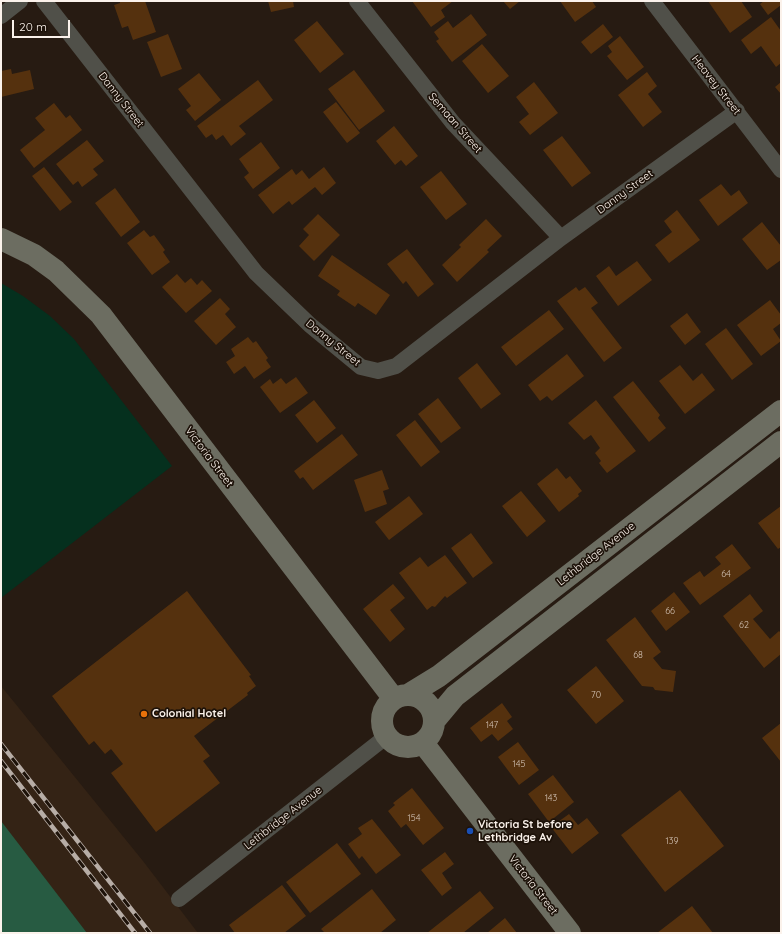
<!DOCTYPE html>
<html>
<head>
<meta charset="utf-8">
<style>
	body { margin:0 }
	#map { position:relative; width:782px; height:934px; overflow:hidden; background:#271b12; font-family:Quicksand,sans-serif }
	canvas { display:block }
	.frame { position:absolute; inset:0; border:2px solid #fbf2eb; pointer-events:none }
	.scale { position:absolute; left:12px; top:20px; width:58px; height:18px; box-sizing:border-box; border:2px solid #fbf2eb; border-top:0; padding-left:5px; font-size:12px; line-height:14px; white-space:nowrap; color:#fbf2eb; -webkit-text-stroke:3px #1d1209; paint-order:stroke }
</style>
</head>
<body>
<div id="map">
<canvas width="782" height="934"></canvas>
<div class="frame"></div>
<div class="scale">20 m</div>
</div>
<script>
const ctx = document.querySelector('canvas').getContext('2d');
ctx.lineJoin = 'round';
function fill(path, color) {
  ctx.fillStyle = color;
  ctx.fill(path, 'evenodd');
}
function poly(rows) {
  const path = new Path2D();
  for (const r of rows) {
    if (r.length === 3) {
      path.moveTo(r[0] + r[2], r[1]);
      path.arc(r[0], r[1], r[2], 0, 2 * Math.PI);
      continue;
    }
    path.moveTo(r[0], r[1]);
    for (let i = 2; i < r.length; i += 2) path.lineTo(r[i], r[i + 1]);
  }
  return path;
}
function strokePath(path, color, width, dash) {
  ctx.strokeStyle = color;
  ctx.lineWidth = width;
  ctx.lineCap = dash ? 'butt' : 'round';
  ctx.setLineDash(dash || []);
  ctx.stroke(path);
}
function drawText(font, color, halo, rows, align = 'center') {
  ctx.font = font + ' Quicksand,sans-serif';
  ctx.lineWidth = 3.5;
  ctx.setLineDash([]);
  ctx.textBaseline = 'middle';
  ctx.strokeStyle = halo;
  ctx.fillStyle = color;
  for (const [text, x, y, turn = 0] of rows) {
    ctx.save();
    ctx.translate(x, y);
    ctx.rotate((+turn || 0) * Math.PI / 180);
    ctx.textAlign = isNaN(turn) ? turn : align;
    if (halo) ctx.strokeText(text, 0, 0);
    ctx.fillText(text, 0, 0);
    ctx.restore();
  }
}
const built = poly([
	[1,686,143,861,198,933,87,933,1,824]
]);
const green = poly([
	[1,283,23,296,50,316,74,339,172,466,1,598]
]);
const forest = poly([
	[1,821,87,933,1,933]
]);
const building = poly([
	[120,1,145,1,156,32,133,40,128,26,122,28,114,5,120,3],
	[268,1,293,1,294,7,271,12],
	[412,1,453,1,441,10,445,17,431,27],
	[503,1,520,1,510,9],
	[560,1,592,1,596,7,575,22],
	[708,1,741,1,752,17,730,33],
	[764,1,781,1,781,5,768,15,760,4],
	[471,14,487,35,452,62,436,41,439,39,434,32,448,21,453,28],
	[771,17,781,31,781,63,776,67,761,46,751,54,741,40],
	[317,21,344,54,320,73,294,40],
	[603,24,613,37,591,54,581,42],
	[168,34,182,69,161,77,147,42],
	[620,36,644,67,627,80,607,56,612,52,608,46],
	[482,44,509,76,488,93,462,61],
	[11,69,12,74,30,70,34,89,1,97,1,71],
	[354,70,385,111,359,130,328,89],
	[647,72,657,86,648,94,662,112,643,127,618,95],
	[199,73,221,100,195,121,186,110,191,106,178,89],
	[258,80,273,100,239,126,246,134,231,146,223,135,216,140,212,134,206,138,197,126],
	[534,82,558,113,530,135,519,122,529,114,516,97],
	[781,82,781,94,775,87],
	[336,102,360,133,347,143,323,112],
	[54,103,66,118,70,115,82,130,34,168,20,150,45,130,35,118],
	[394,126,418,156,406,166,401,160,395,165,376,141],
	[562,136,591,173,572,187,543,150],
	[87,140,104,161,93,169,98,175,82,187,78,181,73,185,56,164],
	[261,142,280,168,253,189,244,177,249,173,239,159],
	[44,167,72,202,60,211,32,176],
	[324,167,336,183,322,195,315,187,292,205,289,201,273,214,258,195,292,169,296,175,302,170,309,179],
	[441,171,467,204,446,220,420,187],
	[721,184,731,196,739,190,748,203,718,226,699,200],
	[115,188,140,222,121,237,95,203],
	[677,210,700,240,669,263,655,245,672,232,664,221],
	[318,214,340,235,314,261,299,246,309,235,303,229],
	[486,219,502,236,487,250,489,252,457,282,442,265,461,247,459,245],
	[762,222,781,246,781,260,767,270,742,239],
	[144,230,150,237,154,235,165,250,163,252,170,262,152,275,127,243],
	[407,249,434,284,418,297,406,281,403,284,387,264],
	[332,255,390,295,376,315,358,303,355,307,337,295,340,291,318,276],
	[637,261,652,280,618,306,596,276,609,266,616,276],
	[177,274,185,283,191,278,197,285,202,280,212,291,186,313,162,287],
	[576,287,579,291,585,287,598,303,591,308,622,348,604,362,557,301],
	[220,298,230,309,225,314,236,327,216,345,194,321],
	[770,300,781,315,781,323,773,329,781,341,761,356,737,325],
	[549,310,564,329,516,366,501,347],
	[687,313,701,332,685,345,670,326],
	[726,328,753,364,732,380,705,344],
	[248,337,253,343,256,341,268,358,266,360,271,367,254,379,245,366,234,374,226,362,235,356,231,349],
	[567,354,584,376,552,401,547,396,540,401,528,385],
	[477,363,501,394,481,409,458,378],
	[680,365,693,381,702,373,715,390,685,414,659,381],
	[296,377,308,393,280,413,260,387,270,379,273,384,281,378,286,384],
	[633,381,660,415,658,418,666,428,649,442,613,397],
	[438,398,461,428,441,443,418,414],
	[314,400,336,428,317,443,295,415],
	[596,400,636,451,607,473,599,463,601,461,595,453,600,448,591,435,584,440,568,423],
	[415,420,440,452,421,467,396,435],
	[342,434,358,455,313,490,303,477,300,479,294,471],
	[557,468,566,479,570,476,582,491,578,494,579,496,559,512,537,484],
	[382,470,389,489,383,491,387,504,365,512,354,480],
	[521,491,546,521,527,537,502,506],
	[409,496,423,514,389,540,375,522],
	[781,506,781,547,778,549,758,523],
	[471,533,493,563,473,578,451,548],
	[732,544,751,568,700,605,683,583,700,571,704,577,721,564,715,557],
	[445,555,467,583,447,598,445,596,435,607,432,606,427,610,399,573,420,557,428,567],
	[393,584,405,598,390,610,405,629,390,642,363,609],
	[187,591,251,675,249,676,256,686,247,693,248,695,194,736,210,756,203,761,220,783,156,832,111,773,123,764,111,749,105,754,94,741,89,745,52,696],
	[674,592,690,612,666,631,651,611],
	[750,594,763,611,753,619,770,639,779,631,781,633,781,654,764,668,723,616],
	[635,617,661,652,653,658,662,669,676,671,673,692,655,690,653,687,642,686,606,640],
	[596,666,624,701,596,724,567,690],
	[502,703,512,717,507,721,513,729,498,741,492,734,481,742,470,728],
	[781,723,781,762,762,738],
	[518,742,539,770,519,785,498,757],
	[553,775,574,802,549,822,528,794],
	[412,788,444,828,423,845,406,824,401,828,388,811,395,805,393,803],
	[680,790,724,846,665,892,621,835],
	[569,814,578,825,587,818,599,833,572,854,551,827],
	[372,819,401,855,376,874,362,856,359,859,348,844,362,834,358,828],
	[337,843,361,874,310,913,286,882],
	[445,852,454,864,442,873,452,888,442,896,421,870],
	[282,885,306,916,284,933,235,933,229,925],
	[372,889,396,920,380,933,325,933,321,929],
	[480,891,494,908,463,933,427,933],
	[692,906,713,933,657,933],
	[505,918,517,933,487,933]
]);
const street = poly([
	[44,1,256,273,310,325,361,367,378,371,396,366,561,238,737,111],
	[357,1,453,123,561,238],
	[652,1,781,170],
	[1,16,20,1],
	[179,899,387,736]
]);
const secondary = poly([
	[1,239,34,255,56,271,101,315,394,699],
	[408,721,26],
	[408,695,439,676,781,411],
	[435,720,455,696,781,442],
	[423,743,570,933]
]);
const rail = poly([
	[1,744,150,933],
	[1,761,135,933]
]);
const markers = [
	[144,714,4,"#e8710a"],
	[470,831,4,"#1a4fb4"]
];
const numberNames = [
	["64",726,574],
	["66",670,611],
	["62",744,625],
	["68",638,655],
	["70",596,695],
	["147",492,725],
	["145",519,764],
	["143",551,798],
	["154",414,818],
	["139",672,841]
];
const streetNames = [
	["Heavey Street",716,85,52],
	["Danny Street",121,100,52],
	["Semaan Street",455,123,49],
	["Danny Street",625,192,-36],
	["Danny Street",333,343,39],
	["Victoria Street",209,457,53],
	["Lethbridge Avenue",596,554,-38],
	["Lethbridge Avenue",283,818,-38],
	["Victoria Street",533,885,52]
];
const poiNames = [
	["Colonial Hotel",152,714],
	["Victoria St before",478,825],
	["Lethbridge Av",478,838]
];
fill(built, '#342315');
fill(green, '#05301e');
fill(forest, '#275b42');
fill(building, '#55310e');
strokePath(street, '#505049', 16);
strokePath(secondary, '#6c6d61', 22);
strokePath(rail, '#b7ada6', 4.5);
strokePath(rail, '#1d1209', 3, [9]);
for (const [x, y, r, color] of markers) {
  const dot = new Path2D();
  dot.arc(x, y, r, 0, 2 * Math.PI);
  ctx.fillStyle = color;
  ctx.fill(dot);
  strokePath(dot, '#1d1209', 1.5);
}
drawText('9px', '#d2c2b4', null, numberNames);
drawText('11px', '#fbf2eb', '#1d1209', streetNames);
drawText('bold 11px', '#fbf2eb', '#1d1209', poiNames, 'left');
</script>
</body>
</html>
